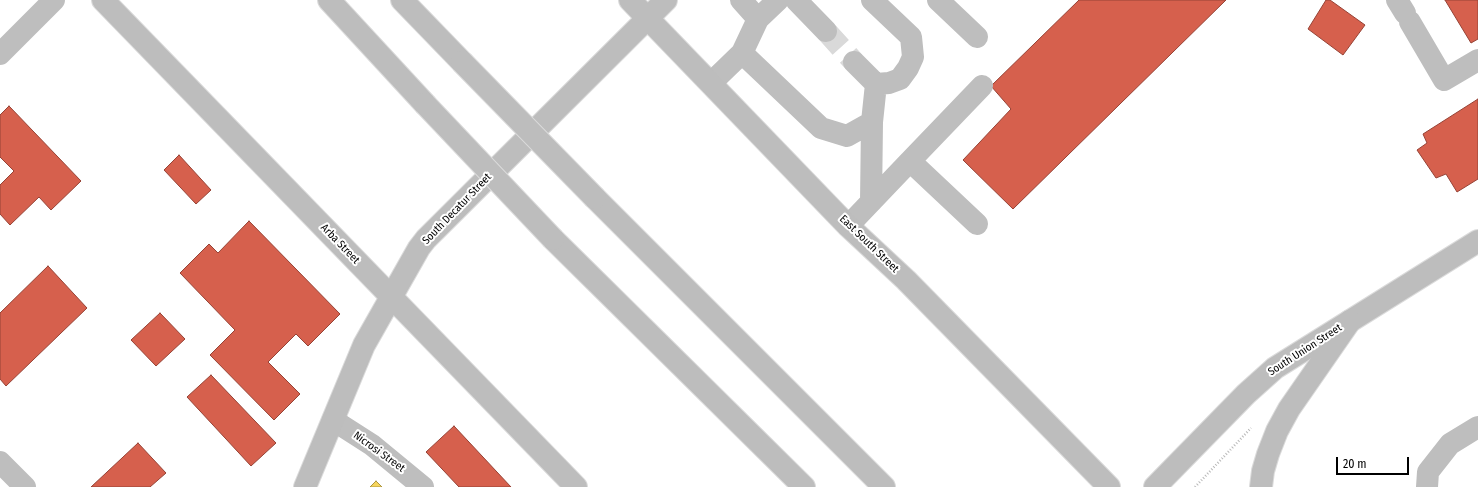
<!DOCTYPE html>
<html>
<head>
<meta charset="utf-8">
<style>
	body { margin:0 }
	#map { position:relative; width:1478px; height:487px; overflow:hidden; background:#fff; font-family:"Fira Sans Condensed",sans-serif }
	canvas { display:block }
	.scale { position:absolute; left:1336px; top:457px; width:73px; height:18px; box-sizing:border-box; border:2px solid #000; border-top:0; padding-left:5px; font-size:12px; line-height:14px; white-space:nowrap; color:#000; -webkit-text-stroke:3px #fff; paint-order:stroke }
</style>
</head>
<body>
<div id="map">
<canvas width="1478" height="487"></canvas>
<div class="scale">20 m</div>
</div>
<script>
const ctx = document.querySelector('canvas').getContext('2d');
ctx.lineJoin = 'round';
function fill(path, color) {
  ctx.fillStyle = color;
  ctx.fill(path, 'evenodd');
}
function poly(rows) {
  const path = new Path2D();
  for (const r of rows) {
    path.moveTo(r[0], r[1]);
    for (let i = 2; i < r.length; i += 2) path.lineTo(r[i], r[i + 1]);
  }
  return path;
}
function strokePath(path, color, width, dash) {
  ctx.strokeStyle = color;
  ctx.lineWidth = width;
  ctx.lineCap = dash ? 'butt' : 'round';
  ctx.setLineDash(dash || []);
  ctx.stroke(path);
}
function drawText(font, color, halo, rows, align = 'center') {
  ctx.font = font + ' "Fira Sans Condensed",sans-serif';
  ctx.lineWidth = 4;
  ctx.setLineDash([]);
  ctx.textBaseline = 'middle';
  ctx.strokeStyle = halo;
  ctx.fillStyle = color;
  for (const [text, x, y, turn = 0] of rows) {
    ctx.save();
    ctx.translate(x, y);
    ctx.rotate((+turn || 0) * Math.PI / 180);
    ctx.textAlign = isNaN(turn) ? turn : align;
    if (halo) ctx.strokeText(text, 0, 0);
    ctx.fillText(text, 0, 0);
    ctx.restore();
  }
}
const homes = poly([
	[376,481,382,487,370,487,376,481]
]);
const shops = poly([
	[1079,0,1226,0,1013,209,963,160,1011,109,991,86,1079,0],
	[1326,0,1330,0,1365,25,1343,55,1308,29,1326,0],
	[1445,0,1478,0,1478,39,1471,43,1445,0],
	[1478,99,1478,179,1457,192,1446,174,1436,178,1417,150,1427,143,1423,134,1478,99],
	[9,106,81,181,51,210,39,197,10,225,0,214,0,185,14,171,0,157,0,115,9,106],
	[179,155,211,190,196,204,164,170,179,155],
	[249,221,340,314,308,346,296,334,268,362,300,394,274,420,210,355,235,330,180,273,209,244,218,253,249,221],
	[48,266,87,308,6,386,0,379,0,313,48,266],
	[160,313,185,339,156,366,131,340,160,313],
	[211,375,276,443,251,466,187,397,211,375],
	[454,426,511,487,459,487,426,452,454,426],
	[138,443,166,473,150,487,91,487,138,443]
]);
const minorTunnel = poly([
	[826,31,854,62]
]);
const path = poly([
	[1195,487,1251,428]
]);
const minor = poly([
	[741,0,758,19,778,0],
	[796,0,826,31],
	[938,0,977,37],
	[1397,0,1405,13],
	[1410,22,1444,80,1478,60],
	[742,53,758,19],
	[0,54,54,0],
	[854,62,876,84,889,83,900,79,908,68,913,57,911,37,872,0],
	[711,83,742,53,821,128,847,136,872,122],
	[910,161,982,86],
	[871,202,872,122,876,84],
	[848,226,910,161,977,224],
	[333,420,372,445,423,487],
	[0,462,25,487],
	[1427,487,1428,472,1450,444,1478,427]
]);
const major = poly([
	[103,0,576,487],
	[630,0,848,226,906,280,1109,487],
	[305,487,364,345,419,248,426,239,666,0],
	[1155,487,1246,394,1275,368,1478,241]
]);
const highway = poly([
	[329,0,425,104],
	[402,0,462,62],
	[595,198,884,487],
	[553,239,804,487],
	[1261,487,1263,471,1268,454,1277,431,1289,409,1350,321]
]);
const highwayBridge = poly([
	[462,62,595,198],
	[425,104,553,239]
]);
const streetNames = [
	["South Decatur Street",457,209,-46],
	["Arba Street",340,244,46],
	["East South Street",869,244,44],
	["South Union Street",1305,350,-33],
	["Nicrosi Street",379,452,36]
];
fill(homes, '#f6d55c');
strokePath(homes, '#ac9540', 1);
fill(shops, '#d6604d');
strokePath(shops, '#964336', 1);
strokePath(minorTunnel, '#d9d9d9', 22, [22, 11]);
strokePath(major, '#dbdbdb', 24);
strokePath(highway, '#dbdbdb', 24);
strokePath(path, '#b8b8b8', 2.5, [1, 2]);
strokePath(minor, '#bebebe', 22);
strokePath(major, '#bdbdbd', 22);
strokePath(highway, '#bdbdbd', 22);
strokePath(highwayBridge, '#dbdbdb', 24, []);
strokePath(highwayBridge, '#bdbdbd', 22);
drawText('11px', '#000', '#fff', streetNames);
</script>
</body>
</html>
